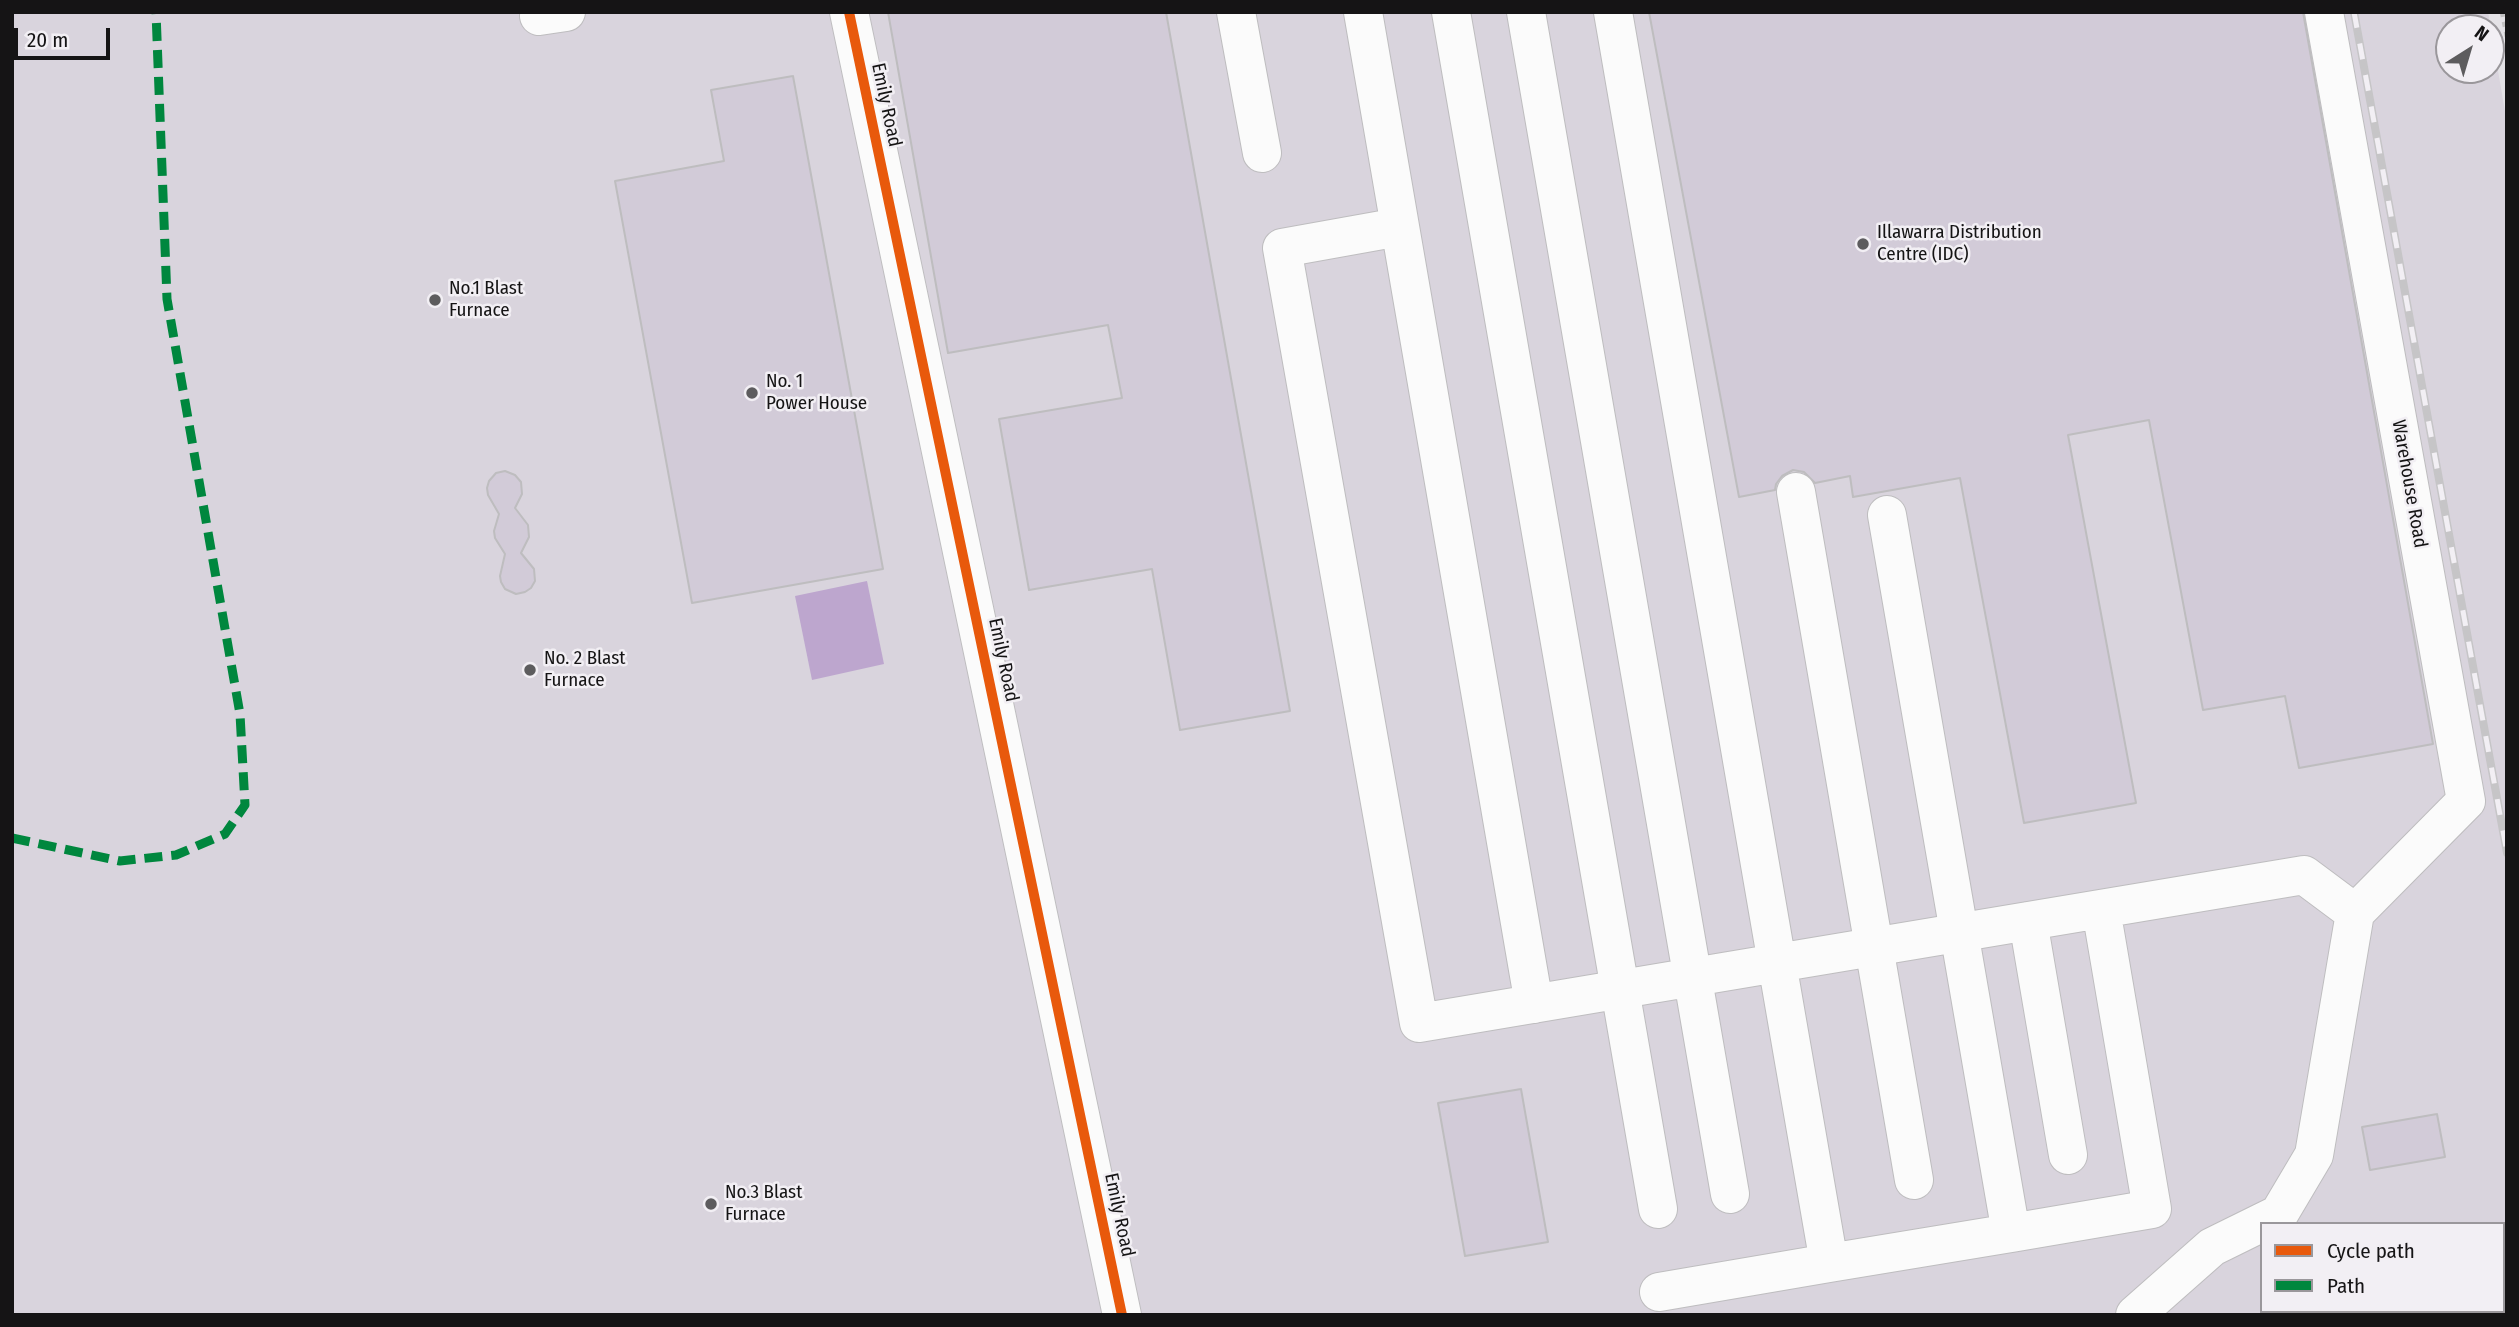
<!DOCTYPE html>
<html>
<head>
<meta charset="utf-8">
<style>
	body { margin:0 }
	#map { position:relative; width:2519px; height:1327px; overflow:hidden; background:#e4e2e6; font-family:"Fira Sans Condensed",sans-serif }
	canvas { display:block }
	.frame { position:absolute; inset:0; border:14px solid #151415; pointer-events:none }
	.legend { position:absolute; left:2260px; top:1222px; width:245px; height:91px; box-sizing:border-box; background:#f2eff4; border:2px solid #9a979b; margin:0; padding:9px 12px; list-style:none; font-size:21px; color:#151415 }
	.legend li { display:flex; align-items:center; gap:14px; height:35px }
	.legend b { width:35px; border:2px solid #9a979b }
	.north { position:absolute; left:2435px; top:14px; width:70px; height:70px; box-sizing:border-box; background:#f2eff4; border:2px solid #9a979b; border-radius:50%; rotate:37deg; font-size:19px; font-weight:700; line-height:28px; text-align:center; color:#151415 }
	.north::after { content:''; display:block; margin:auto; width:24px; height:32px; background:#5d5c5e; clip-path:polygon(50% 0,100% 100%,50% 72%,0 100%) }
	.scale { position:absolute; left:14px; top:28px; width:96px; height:32px; box-sizing:border-box; border:4px solid #151415; border-top:0; padding-left:9px; font-size:21px; line-height:24px; white-space:nowrap; color:#151415; -webkit-text-stroke:5px #f2eff4; paint-order:stroke }
</style>
</head>
<body>
<div id="map">
<canvas width="2519" height="1327"></canvas>
<div class="frame"></div>
<ul class="legend">
<li><b style="height:9px;background:#e8590c"></b>Cycle path</li>
<li><b style="height:9px;background:#00873e"></b>Path</li>
</ul>
<div class="north">N</div>
<div class="scale">20 m</div>
</div>
<script>
const ctx = document.querySelector('canvas').getContext('2d');
ctx.lineJoin = 'round';
function fill(path, color) {
  ctx.fillStyle = color;
  ctx.fill(path, 'evenodd');
}
function poly(rows) {
  const path = new Path2D();
  for (const r of rows) {
    path.moveTo(r[0], r[1]);
    for (let i = 2; i < r.length; i += 2) path.lineTo(r[i], r[i + 1]);
  }
  return path;
}
function strokePath(path, color, width, dash) {
  ctx.strokeStyle = color;
  ctx.lineWidth = width;
  ctx.lineCap = dash ? 'butt' : 'round';
  ctx.setLineDash(dash || []);
  ctx.stroke(path);
}
function drawText(font, color, halo, rows, align = 'center') {
  ctx.font = font + ' "Fira Sans Condensed",sans-serif';
  ctx.lineWidth = 5;
  ctx.setLineDash([]);
  ctx.textBaseline = 'middle';
  ctx.strokeStyle = halo;
  ctx.fillStyle = color;
  for (const [text, x, y, turn = 0] of rows) {
    ctx.save();
    ctx.translate(x, y);
    ctx.rotate((+turn || 0) * Math.PI / 180);
    ctx.textAlign = isNaN(turn) ? turn : align;
    if (halo) ctx.strokeText(text, 0, 0);
    ctx.fillText(text, 0, 0);
    ctx.restore();
  }
}
const built = poly([
	[12,12,2488,12,2491,28,2449,28,2449,70,2491,70,2491,30,2507,123,2507,1315,12,1315],
	[2262,1224,2503,1224,2503,1311,2262,1311]
]);
const water = poly([
	[867,581,884,664,812,680,795,596]
]);
const building = poly([
	[888,12,1166,12,1290,711,1180,730,1152,569,1029,590,999,419,1122,398,1108,325,948,353,888,12],
	[1649,12,2303,12,2433,744,2299,768,2285,696,2203,710,2149,420,2068,435,2136,803,2024,823,1960,478,1853,497,1850,476,1815,483,1804,472,1793,470,1782,476,1776,484,1775,490,1739,497,1649,12],
	[793,76,883,569,692,603,615,181,724,161,711,90,793,76],
	[505,471,515,475,521,482,522,494,515,508,528,525,529,537,521,553,534,569,535,581,531,588,525,592,516,594,505,589,501,582,500,576,505,554,495,538,494,531,499,514,488,495,487,488,489,481,496,473,505,471],
	[1521,1089,1548,1242,1465,1256,1438,1103,1521,1089],
	[2437,1114,2445,1157,2370,1170,2362,1127,2437,1114]
]);
const path = poly([
	[744,12,744,13],
	[2502,12,2507,37]
]);
const minor = poly([
	[849,12,1122,1315],
	[1236,12,1262,153],
	[1363,12,1534,1004],
	[1451,12,1658,1209],
	[1526,12,1730,1194],
	[1613,12,1777,963,2304,875,2355,913,2314,1155,2279,1214,2212,1247,2135,1315],
	[2324,12,2466,801,2355,913],
	[539,16,566,12],
	[1399,227,1282,248,1419,1023,1777,963,1829,1263,1659,1292],
	[1796,492,1914,1180],
	[2028,921,2068,1155],
	[2011,1233,2152,1209,2101,909],
	[1829,1263,2011,1233,1887,515]
]);
const rail = poly([
	[2354,12,2507,853]
]);
const quiet = poly([
	[12,838,120,861,176,855,225,834,245,805,240,714,167,299,156,12]
]);
const cycleway = poly([
	[849,12,1122,1315]
]);
const markers = [
	[1863,244,7,"#5d5c5e"],
	[435,300,7,"#5d5c5e"],
	[752,393,7,"#5d5c5e"],
	[530,670,7,"#5d5c5e"],
	[711,1204,7,"#5d5c5e"]
];
const streetNames = [
	["Emily Road",886,105,78],
	["Warehouse Road",2409,484,80],
	["Emily Road",1003,660,78],
	["Emily Road",1119,1215,78]
];
const poiNames = [
	["Illawarra Distribution",1877,233],
	["Centre (IDC)",1877,255],
	["No.1 Blast",449,289],
	["Furnace",449,311],
	["No. 1",766,382],
	["Power House",766,404],
	["No. 2 Blast",544,659],
	["Furnace",544,681],
	["No.3 Blast",725,1193],
	["Furnace",725,1215]
];
fill(built, '#d9d4dd');
fill(water, '#bda6ce');
fill(building, '#d2cbd8');
strokePath(building, '#bebdbf', 2);
strokePath(minor, '#bebdbf', 40);
strokePath(path, '#c1c0c1', 4.5, [5, 5]);
strokePath(minor, '#fbfbfb', 38);
strokePath(rail, '#c6c5c7', 8);
strokePath(rail, '#f2eff4', 5, [16]);
strokePath(quiet, '#00873e', 9, [18, 9]);
strokePath(cycleway, '#e8590c', 10);
for (const [x, y, r, color] of markers) {
  const dot = new Path2D();
  dot.arc(x, y, r, 0, 2 * Math.PI);
  ctx.fillStyle = color;
  ctx.fill(dot);
  strokePath(dot, '#f2eff4', 2.5);
}
drawText('19px', '#151415', '#f2eff4', streetNames);
drawText('19px', '#151415', '#f2eff4', poiNames, 'left');
</script>
</body>
</html>
